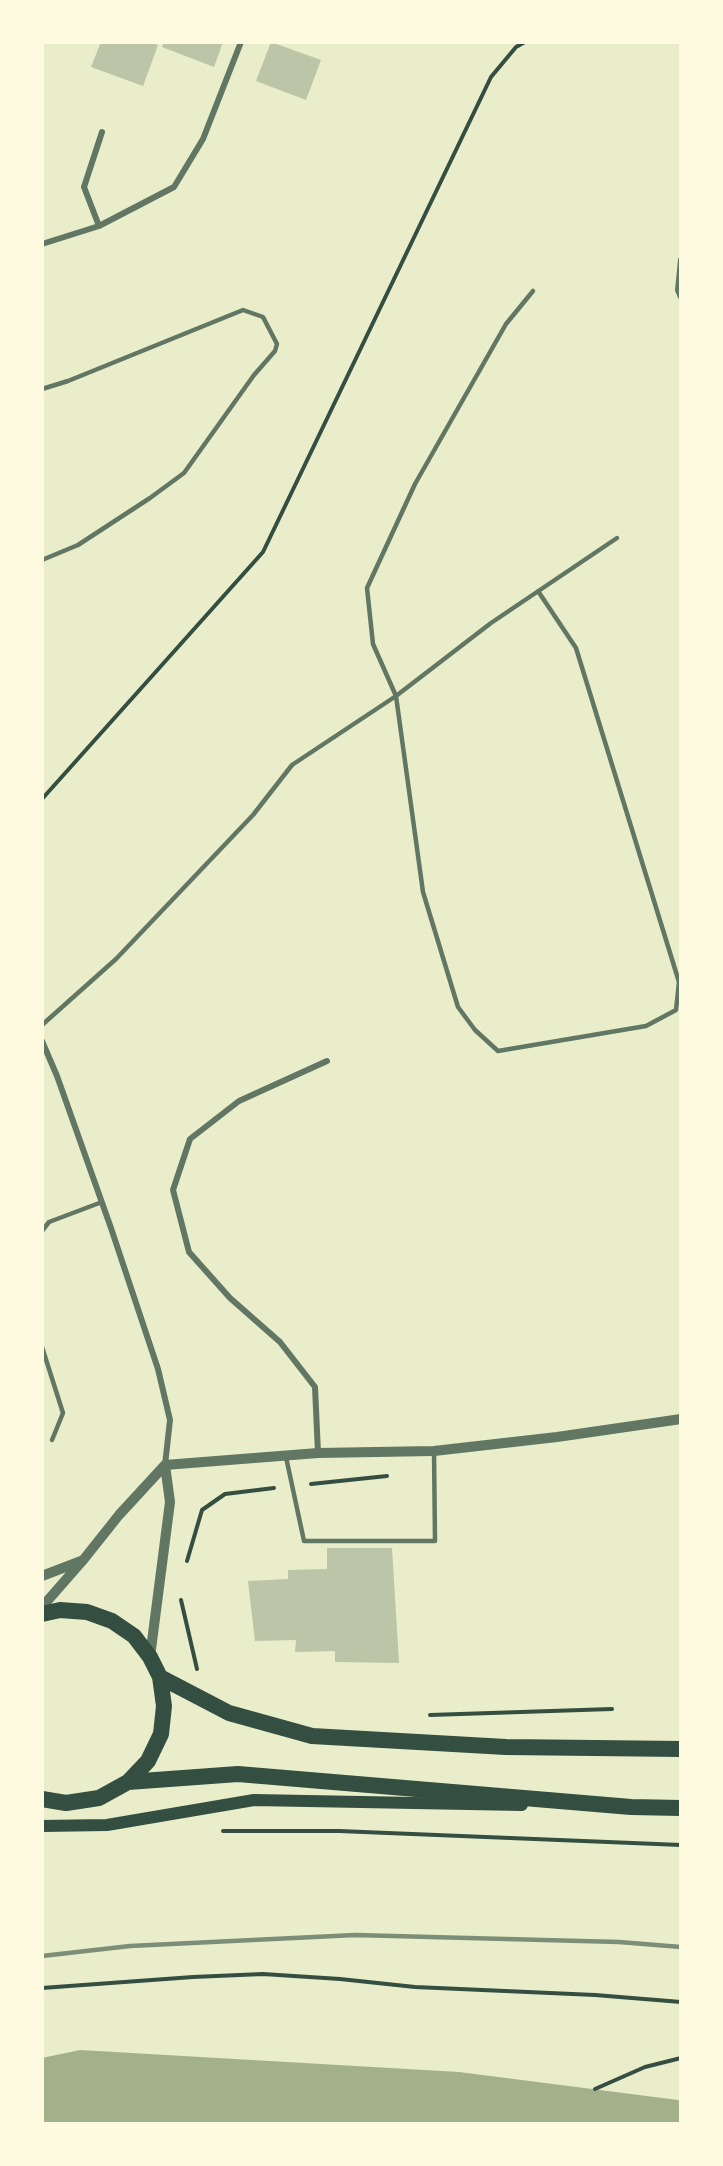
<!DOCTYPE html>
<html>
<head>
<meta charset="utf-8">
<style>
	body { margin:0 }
	#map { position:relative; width:723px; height:2166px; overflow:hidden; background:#e9edc9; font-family:"DejaVu Sans",sans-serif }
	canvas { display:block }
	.frame { position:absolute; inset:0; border:44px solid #fefae0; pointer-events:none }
</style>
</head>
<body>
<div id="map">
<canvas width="723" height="2166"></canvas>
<div class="frame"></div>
</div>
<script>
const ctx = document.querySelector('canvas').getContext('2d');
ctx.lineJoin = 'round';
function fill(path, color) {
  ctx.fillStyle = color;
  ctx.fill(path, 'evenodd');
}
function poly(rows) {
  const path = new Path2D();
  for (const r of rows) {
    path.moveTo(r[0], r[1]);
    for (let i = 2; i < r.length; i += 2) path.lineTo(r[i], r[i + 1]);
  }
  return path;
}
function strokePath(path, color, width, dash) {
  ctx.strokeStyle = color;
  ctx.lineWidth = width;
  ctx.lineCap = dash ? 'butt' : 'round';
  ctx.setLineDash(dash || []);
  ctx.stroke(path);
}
const water = poly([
	[80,2050,459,2072,678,2100,681,2103,681,2124,42,2124,42,2058]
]);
const building = poly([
	[101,42,149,42,158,45,143,86,91,67],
	[164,42,223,42,214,67,162,47],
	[271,42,321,60,306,100,256,81],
	[327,1548,392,1548,399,1663,335,1662,335,1651,295,1652,296,1640,255,1641,248,1581,288,1579,288,1570,327,1569]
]);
const path = poly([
	[42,799,263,552,491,77,516,47,525,42],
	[311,1484,387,1476],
	[187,1561,202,1510,225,1494,274,1488],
	[181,1600,197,1669],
	[430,1715,612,1709],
	[223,1831,339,1831,681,1845],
	[42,1988,193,1977,263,1974,340,1979,415,1987,595,1995,681,2002],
	[595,2089,645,2067,681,2058]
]);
const service = poly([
	[533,291,506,324,415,484,367,588,373,644,396,696,423,892,458,1007,475,1030,498,1051,646,1026,676,1010,679,982,576,648,538,591],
	[42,389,68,381,243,310,263,317,277,344,275,351,254,375,184,473,150,498,78,545,42,560],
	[42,1025,116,959,253,815,292,765,396,696,491,623,617,538],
	[42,1231,49,1222,102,1202],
	[42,1347,63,1413,52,1440],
	[286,1457,304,1541,435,1541,434,1451]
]);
const minor = poly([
	[99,226,84,187,102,132],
	[42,244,99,226,174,187,203,139,241,42],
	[681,260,678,290,681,297],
	[42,1041,57,1076,111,1228,158,1369,170,1420,165,1465],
	[318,1453,315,1387,280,1342,230,1298,189,1252,173,1190,190,1139,239,1101,327,1061]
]);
const tertiary = poly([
	[165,1465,318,1453,434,1451,557,1437,681,1419],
	[42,1576,81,1561],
	[42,1607,84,1559,119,1515,165,1465],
	[150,1657,170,1502,165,1465]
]);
const secondary = poly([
	[42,1826,107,1825,254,1800,522,1805]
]);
const trunk = poly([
	[42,1614,60,1610,87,1612,112,1621,134,1636,150,1657,160,1677,164,1706,161,1734,148,1761,128,1782,99,1798,66,1803,42,1799],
	[160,1677,229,1713,312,1736,506,1747,681,1749],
	[128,1782,238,1774,631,1807,681,1808]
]);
const rail = poly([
	[42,1956,130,1946,355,1935,619,1942,681,1947]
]);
fill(water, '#a3b18a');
fill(building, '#bcc5a7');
strokePath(path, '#344e41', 4);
strokePath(service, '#617663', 4.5);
strokePath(minor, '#617663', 6);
strokePath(tertiary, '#617663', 10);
strokePath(secondary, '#344e41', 12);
strokePath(trunk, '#344e41', 16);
strokePath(rail, '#7c8e77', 4.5);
</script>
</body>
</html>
